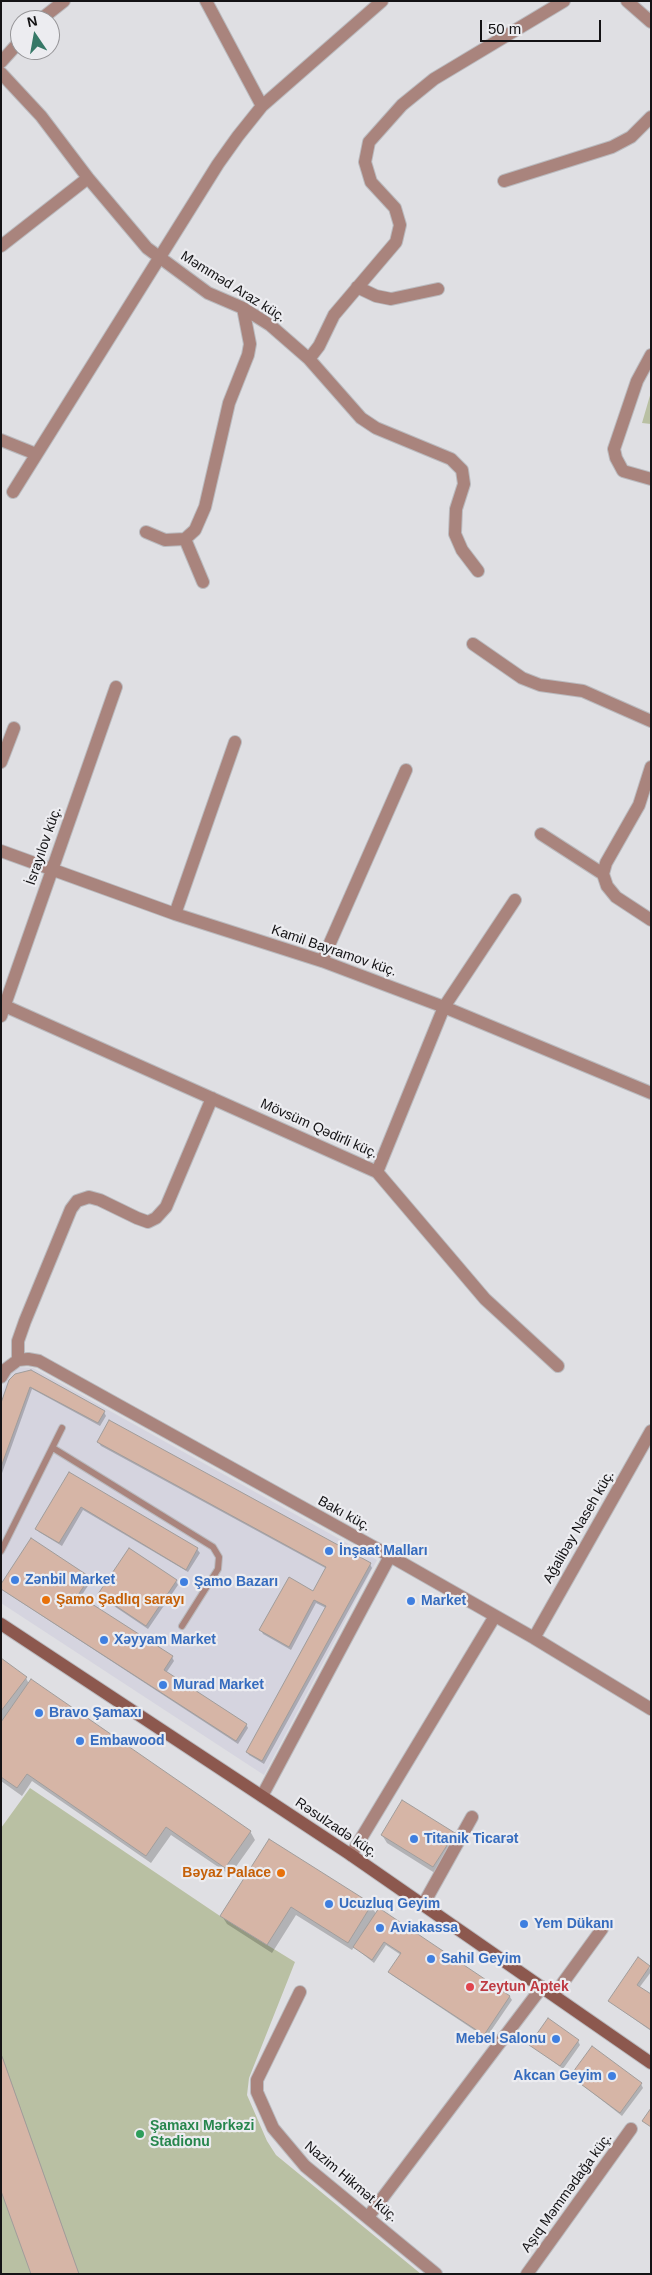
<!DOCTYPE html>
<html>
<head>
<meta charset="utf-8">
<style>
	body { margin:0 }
	#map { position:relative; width:652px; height:2275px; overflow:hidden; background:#dfdfe3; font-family:Helvetica,sans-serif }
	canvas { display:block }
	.frame { position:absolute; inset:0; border:2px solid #141315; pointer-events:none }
	.north { position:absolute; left:10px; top:10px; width:50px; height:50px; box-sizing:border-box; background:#ececf0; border:1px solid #969598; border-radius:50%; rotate:348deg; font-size:14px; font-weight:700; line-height:20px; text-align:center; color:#141315 }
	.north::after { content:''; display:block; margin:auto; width:18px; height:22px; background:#367867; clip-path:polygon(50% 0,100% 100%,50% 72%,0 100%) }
	.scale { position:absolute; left:480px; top:20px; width:121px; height:22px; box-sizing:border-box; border:2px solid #141315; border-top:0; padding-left:6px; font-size:15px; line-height:18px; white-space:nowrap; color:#141315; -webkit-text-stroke:4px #ececf0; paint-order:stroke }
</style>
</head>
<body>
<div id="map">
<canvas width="652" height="2275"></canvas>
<div class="frame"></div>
<div class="north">N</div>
<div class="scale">50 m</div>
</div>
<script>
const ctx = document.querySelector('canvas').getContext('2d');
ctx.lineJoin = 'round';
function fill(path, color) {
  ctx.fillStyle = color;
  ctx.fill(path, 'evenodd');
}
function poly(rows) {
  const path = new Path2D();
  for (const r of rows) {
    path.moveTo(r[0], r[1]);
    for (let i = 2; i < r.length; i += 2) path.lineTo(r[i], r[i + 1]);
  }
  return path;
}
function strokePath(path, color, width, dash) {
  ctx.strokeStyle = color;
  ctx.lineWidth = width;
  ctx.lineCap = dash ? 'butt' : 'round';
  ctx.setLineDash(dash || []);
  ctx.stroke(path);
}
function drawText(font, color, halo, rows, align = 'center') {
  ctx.font = font + ' Helvetica,sans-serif';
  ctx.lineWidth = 4.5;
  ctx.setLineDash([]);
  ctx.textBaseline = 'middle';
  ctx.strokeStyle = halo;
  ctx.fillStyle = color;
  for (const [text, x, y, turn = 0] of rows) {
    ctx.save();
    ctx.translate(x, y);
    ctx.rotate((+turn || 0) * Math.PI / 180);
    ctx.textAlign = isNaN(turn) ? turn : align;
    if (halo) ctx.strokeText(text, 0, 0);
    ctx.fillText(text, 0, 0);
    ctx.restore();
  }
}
const built = poly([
	[18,1367,33,1368,377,1560,264,1775,1,1603,1,1395,8,1376]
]);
const green = poly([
	[651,392,651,424,642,423],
	[30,1788,220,1916,295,1962,249,2078,247,2095,267,2141,276,2155,421,2274,1,2274,1,1828]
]);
const shadow = poly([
	[15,1375,104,1412,106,1416,100,1426,32,1389,1,1476,1,1407],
	[98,1442,370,1564,372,1568,264,1764,249,1755,247,1752,326,1608,316,1603,291,1650,263,1634,261,1630,314,1592,327,1569,101,1446],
	[70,1474,197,1549,200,1553,188,1572,83,1510,62,1546,39,1532,37,1529],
	[89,1577,91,1581,80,1598,172,1657,174,1661,166,1673,246,1724,248,1728,238,1744,1,1589],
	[176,1581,178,1585,148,1629,102,1598,100,1594],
	[1,1659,26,1678,29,1684,250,1831,255,1840,230,1875,171,1835,151,1863,32,1781,22,1796,1,1781],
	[454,1834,458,1842,438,1875,387,1843,382,1835],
	[269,1841,371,1905,376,1914,510,1997,512,2000,486,2038,392,1975,390,1972,401,1955,386,1945,374,1963,354,1947,352,1950,296,1915,272,1953,227,1924,222,1916],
	[649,1967,651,1972,639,1988,651,1996,651,2031,609,2001],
	[578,2041,580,2045,563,2069,531,2045],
	[1,2053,79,2274,32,2274,1,2187],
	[571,2076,641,2084,643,2088,622,2116]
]);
const building = poly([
	[31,1370,105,1411,98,1423,30,1387,1,1467,1,1403,9,1380,15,1374,31,1370],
	[109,1420,371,1563,262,1761,246,1752,326,1606,314,1600,289,1647,259,1630,289,1577,313,1591,326,1567,97,1442,109,1420],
	[69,1472,198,1548,186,1570,81,1507,59,1543,35,1529,69,1472],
	[31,1538,90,1577,78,1595,173,1656,164,1670,247,1724,236,1741,1,1589,1,1584,31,1538],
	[129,1548,177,1580,146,1626,98,1594,129,1548],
	[1,1658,27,1677,1,1711,1,1658],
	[31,1679,251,1831,225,1868,166,1827,146,1856,27,1774,17,1788,1,1777,1,1722,31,1679],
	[402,1800,455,1833,433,1867,381,1835,402,1800],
	[269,1839,372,1904,348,1943,291,1907,267,1945,220,1916,269,1839],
	[379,1908,510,1996,484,2035,388,1972,401,1953,384,1942,372,1960,353,1947,379,1908],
	[638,1957,650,1966,637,1985,651,1994,651,2030,608,2001,638,1957],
	[548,2018,579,2040,560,2066,529,2045,548,2018],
	[592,2046,642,2083,620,2113,570,2076,592,2046],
	[1,2055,3,2059,79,2274,31,2274,1,2191,1,2055],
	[651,2108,651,2127,642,2121,651,2108]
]);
const lane = poly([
	[53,1448,213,1547,219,1557,218,1569,182,1626],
	[1,1551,62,1428]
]);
const street = poly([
	[206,1,262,106],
	[627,1,651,22],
	[40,20,64,1],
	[1,62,20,41],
	[1,73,41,116,88,178,147,248,208,293,243,308,270,325,309,359,361,418,376,428,451,459,462,470,464,484,456,509,455,534,462,550,478,571],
	[504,181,612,147,631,137,651,117],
	[1,246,88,178],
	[357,287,376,296,391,299,438,289],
	[651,355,637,381,614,449,616,458,623,471,651,479],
	[309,359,319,346,334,315,396,242,400,225,395,208,371,182,365,162,369,142,402,105,434,79,564,1],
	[1,440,36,454],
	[13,492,218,164,238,136,262,106,382,1],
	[146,532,165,540,185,539,195,530,205,507,229,403,248,355,250,344,243,308],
	[185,539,203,582],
	[473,644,522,678,540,685,583,691,651,721],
	[1,762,14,728],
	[651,767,639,805,606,863,603,874,607,886,616,897,651,920],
	[541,834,603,874],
	[1,851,175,914,322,961,444,1007,651,1093],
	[175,914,235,742],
	[322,961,406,770],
	[5,1006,377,1172,485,1299,558,1366],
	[1,1016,116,687],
	[377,1172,444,1007,515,900],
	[18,1360,18,1341,25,1321,71,1209,77,1201,89,1197,100,1200,137,1218,148,1222,156,1218,166,1207,212,1098],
	[1,1377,6,1369,18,1360,28,1359,39,1361,390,1556,534,1638,651,1709],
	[534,1638,651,1431],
	[262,1796,390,1556],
	[351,1855,495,1616],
	[423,1905,472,1817],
	[300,1992,257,2080,257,2092,273,2128,305,2166,436,2274],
	[554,1995,602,1929],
	[368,2217,542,1987],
	[527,2274,631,2129]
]);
const secondary = poly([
	[1,1624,351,1855,651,2063]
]);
const markers = [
	[329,1551,5,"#3f7fe0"],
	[15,1580,5,"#3f7fe0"],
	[184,1582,5,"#3f7fe0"],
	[46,1600,5,"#e8710a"],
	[411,1601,5,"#3f7fe0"],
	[104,1640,5,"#3f7fe0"],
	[163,1685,5,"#3f7fe0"],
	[39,1713,5,"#3f7fe0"],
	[80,1741,5,"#3f7fe0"],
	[414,1839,5,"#3f7fe0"],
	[281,1873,5,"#e8710a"],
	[329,1904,5,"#3f7fe0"],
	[524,1924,5,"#3f7fe0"],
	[380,1928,5,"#3f7fe0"],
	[431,1959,5,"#3f7fe0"],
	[470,1987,5,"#e0444e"],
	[556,2039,5,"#3f7fe0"],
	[612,2076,5,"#3f7fe0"],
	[140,2134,5,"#2e9e5b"]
];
const streetNames = [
	["Məmməd Araz küç.",233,287,32],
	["İsrayılov küç.",44,846,-71],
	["Kamil Bayramov küç.",334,951,19],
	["Mövsüm Qədirli küç.",319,1129,24],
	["Bakı küç.",344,1514,29],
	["Ağalibəy Naseh küç.",579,1527,-60],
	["Rəsulzadə küç.",336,1828,34],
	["Nazim Hikmət küç.",351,2182,40],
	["Aşıq Məmmədağa küç.",567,2193,-54]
];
const shopNames = [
	["İnşaat Malları",339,1551],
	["Zənbil Market",25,1580],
	["Şamo Bazarı",194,1582],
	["Market",421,1601],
	["Xəyyam Market",114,1640],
	["Murad Market",173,1685],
	["Bravo Şamaxı",49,1713],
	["Embawood",90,1741],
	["Titanik Ticarət",424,1839],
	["Ucuzluq Geyim",339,1904],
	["Yem Dükanı",534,1924],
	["Aviakassa",390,1928],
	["Sahil Geyim",441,1959],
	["Mebel Salonu",546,2039,"right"],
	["Akcan Geyim",602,2076,"right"]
];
const foodNames = [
	["Şamo Şadlıq sarayı",56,1600],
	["Bəyaz Palace",271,1873,"right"]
];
const healthNames = [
	["Zeytun Aptek",480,1987]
];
const leisureNames = [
	["Şamaxı Mərkəzi",150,2126],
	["Stadionu",150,2142]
];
fill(built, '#d5d4df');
fill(green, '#b9c0a3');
fill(shadow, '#0003');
fill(building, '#d6b5a6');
strokePath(building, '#a19d9b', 1);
strokePath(lane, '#bababe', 8);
strokePath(street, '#bababe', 14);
strokePath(secondary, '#bababe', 14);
strokePath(lane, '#a9847d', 6);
strokePath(street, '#a9847d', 12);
strokePath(secondary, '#8c584e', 12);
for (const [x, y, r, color] of markers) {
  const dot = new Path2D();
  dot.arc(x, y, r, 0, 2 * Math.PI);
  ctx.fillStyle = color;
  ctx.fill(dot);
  strokePath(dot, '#ececf0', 2);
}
drawText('14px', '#141315', '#ececf0', streetNames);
drawText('bold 14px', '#366cbe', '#ececf0', shopNames, 'left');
drawText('bold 14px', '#c56008', '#ececf0', foodNames, 'left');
drawText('bold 14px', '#be3a42', '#ececf0', healthNames, 'left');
drawText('bold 14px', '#27864d', '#ececf0', leisureNames, 'left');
</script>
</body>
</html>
